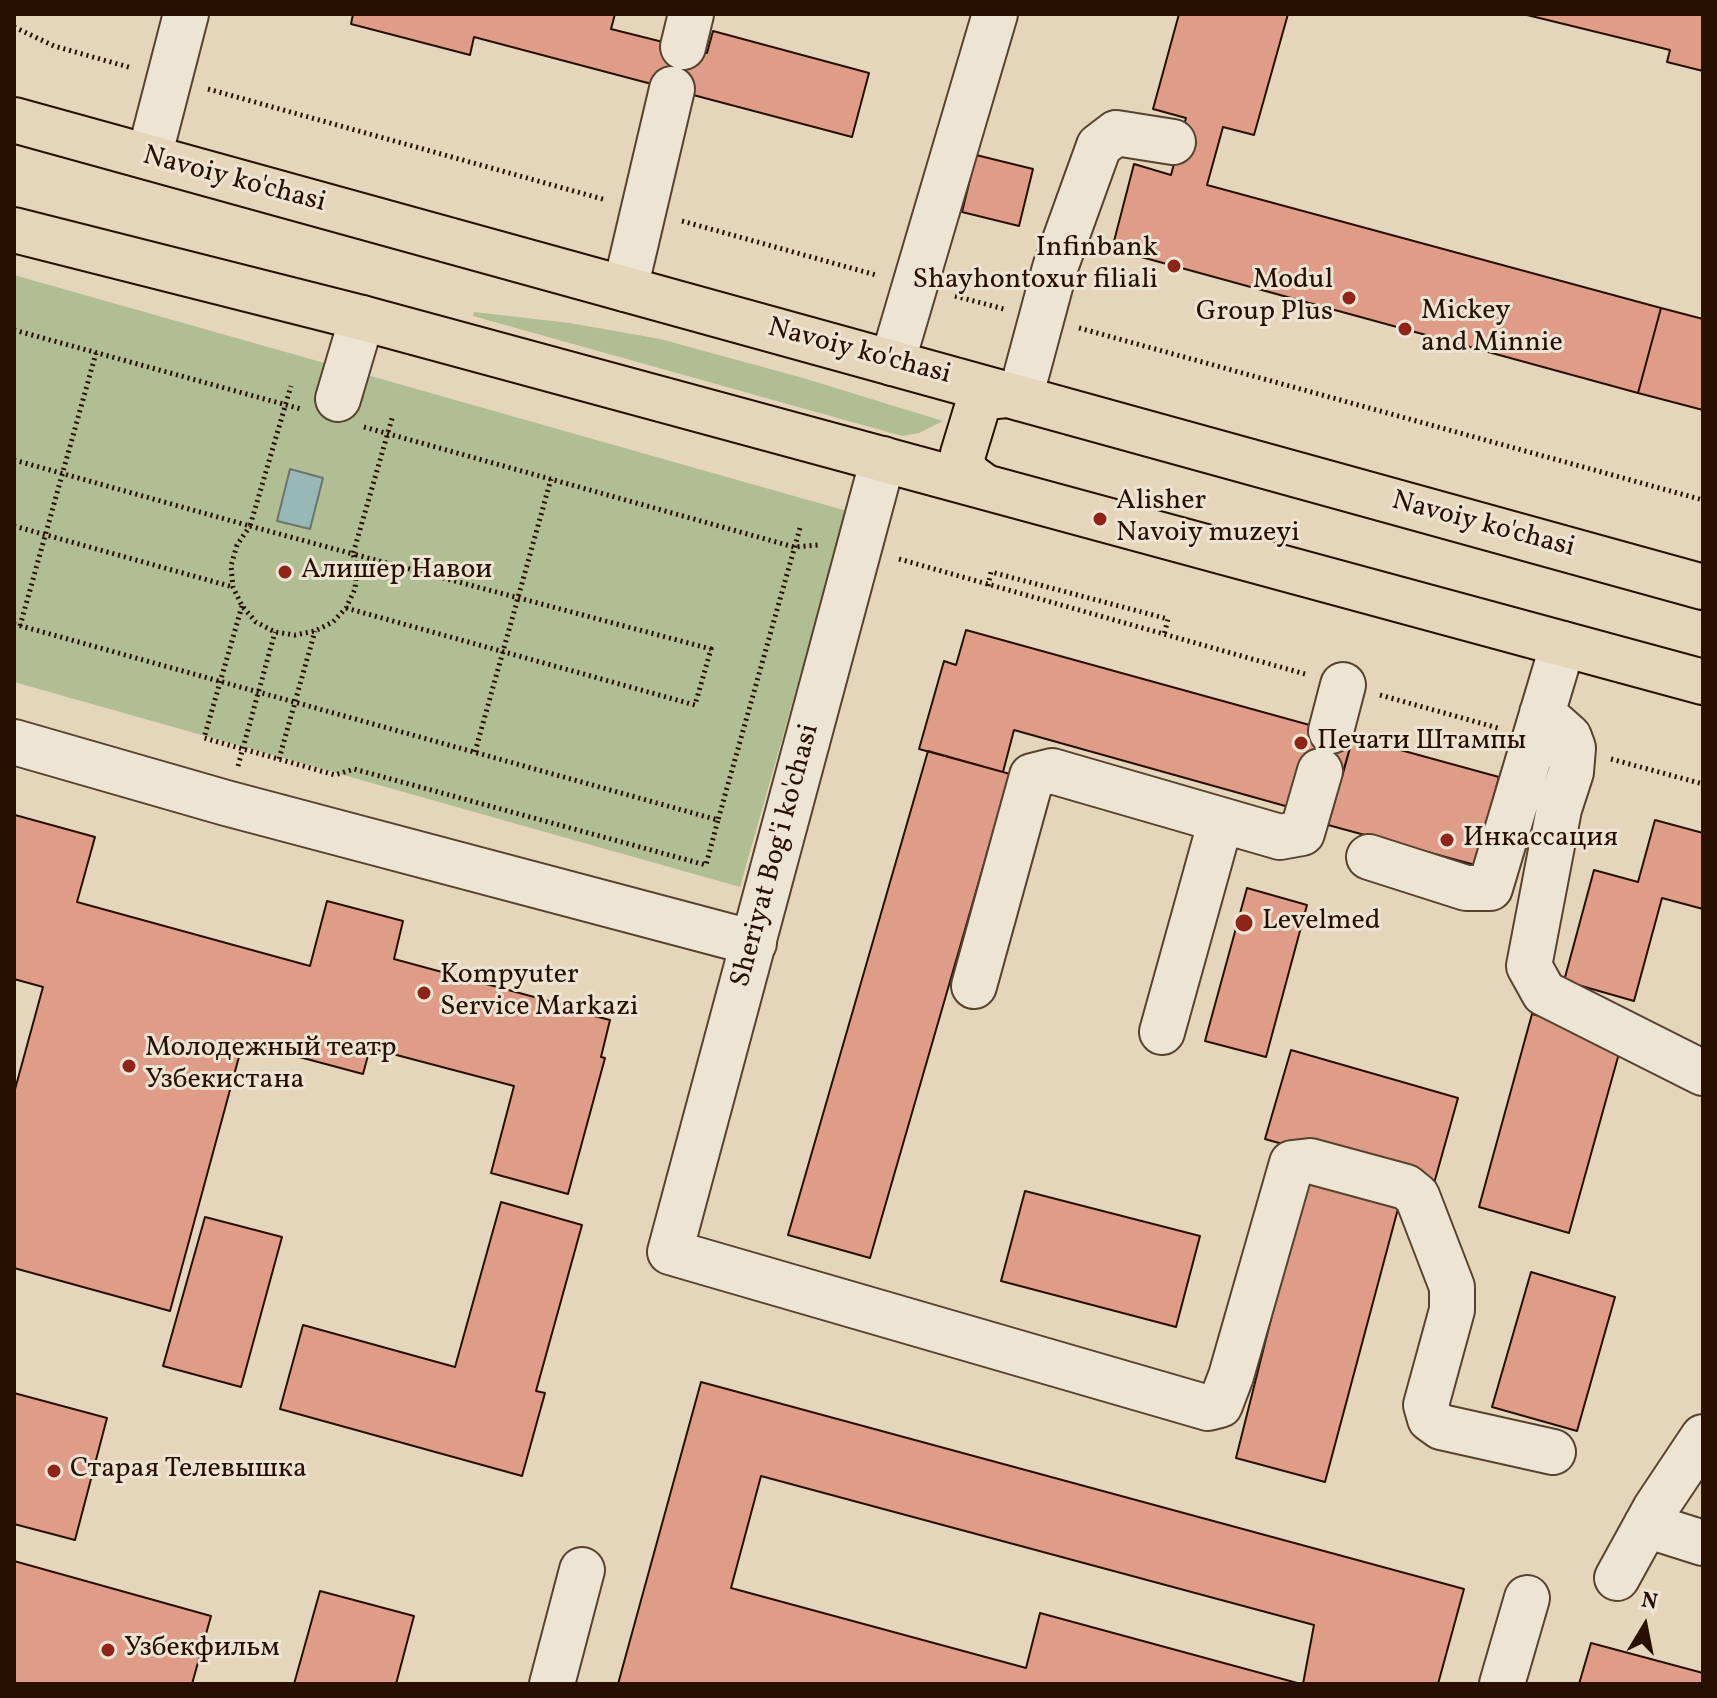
<!DOCTYPE html>
<html>
<head>
<meta charset="utf-8">
<style>
	body { margin:0 }
	#map { position:relative; width:1717px; height:1698px; overflow:hidden; background:#e5d6bb; font-family:Vollkorn,serif }
	canvas { display:block }
	.frame { position:absolute; inset:0; border:16px solid #281000; pointer-events:none }
	.north { position:absolute; left:1605px; top:1586px; width:80px; height:80px; -webkit-text-stroke:6px #eee4d3; paint-order:stroke; rotate:10deg; font-size:22px; font-weight:700; line-height:32px; text-align:center; color:#281000 }
	.north::after { content:''; display:block; margin:auto; width:28px; height:36px; background:#281000; clip-path:polygon(50% 0,100% 100%,50% 72%,0 100%) }
</style>
</head>
<body>
<div id="map">
<canvas width="1717" height="1698"></canvas>
<div class="frame"></div>
<div class="north">N</div>
</div>
<script>
const ctx = document.querySelector('canvas').getContext('2d');
ctx.lineJoin = 'round';
function fill(path, color) {
  ctx.fillStyle = color;
  ctx.fill(path, 'evenodd');
}
function poly(rows) {
  const path = new Path2D();
  for (const r of rows) {
    path.moveTo(r[0], r[1]);
    for (let i = 2; i < r.length; i += 2) path.lineTo(r[i], r[i + 1]);
  }
  return path;
}
function strokePath(path, color, width, dash) {
  ctx.strokeStyle = color;
  ctx.lineWidth = width;
  ctx.lineCap = dash ? 'butt' : 'round';
  ctx.setLineDash(dash || []);
  ctx.stroke(path);
}
function drawText(font, color, halo, rows, align = 'center') {
  ctx.font = font + ' Vollkorn,serif';
  ctx.lineWidth = 6;
  ctx.setLineDash([]);
  ctx.textBaseline = 'middle';
  ctx.strokeStyle = halo;
  ctx.fillStyle = color;
  for (const [text, x, y, turn = 0] of rows) {
    ctx.save();
    ctx.translate(x, y);
    ctx.rotate((+turn || 0) * Math.PI / 180);
    ctx.textAlign = isNaN(turn) ? turn : align;
    if (halo) ctx.strokeText(text, 0, 0);
    ctx.fillText(text, 0, 0);
    ctx.restore();
  }
}
const green = poly([
	[14,275,847,511,740,887,14,682],
	[474,312,570,323,660,339,803,378,943,421,919,433,902,436,473,316]
]);
const water = poly([
	[290,469,323,478,310,529,277,521,290,469]
]);
const building = poly([
	[353,14,615,14,611,29,707,53,713,31,869,73,852,137,474,37,470,55,351,24,353,14],
	[1179,14,1288,14,1254,135,1223,127,1207,185,1661,308,1638,393,1112,249,1134,164,1171,175,1186,118,1153,109,1179,14],
	[1523,14,1703,14,1703,71,1667,62,1670,50,1523,14],
	[976,155,1033,169,1019,226,962,212,976,155],
	[1661,308,1703,319,1703,410,1638,393,1661,308],
	[966,630,1353,737,1342,777,1320,771,1296,809,1014,730,1003,772,919,749,944,661,956,665,966,630],
	[1353,737,1499,777,1475,865,1328,825,1353,737],
	[928,751,1010,774,870,1258,788,1235,928,751],
	[15,815,95,837,77,902,310,966,327,901,403,921,394,959,571,1007,571,1010,610,1020,601,1057,605,1058,568,1194,491,1173,514,1086,370,1048,363,1074,243,1042,170,1311,14,1268,14,1093,43,987,14,979,15,815],
	[1655,820,1703,833,1703,909,1662,898,1634,1001,1564,981,1594,870,1638,882,1655,820],
	[1247,888,1307,905,1266,1057,1205,1041,1247,888],
	[1532,1014,1623,1039,1569,1233,1479,1207,1532,1014],
	[1291,1050,1458,1098,1433,1187,1265,1139,1291,1050],
	[1306,1180,1399,1205,1325,1482,1236,1458,1306,1180],
	[1025,1191,1200,1236,1176,1327,1001,1281,1025,1191],
	[501,1202,582,1225,536,1391,545,1393,522,1476,280,1409,303,1325,455,1367,501,1202],
	[205,1217,282,1237,241,1387,163,1366,205,1217],
	[1531,1272,1615,1297,1577,1431,1492,1407,1531,1272],
	[701,1382,1464,1589,1438,1684,1303,1684,1314,1625,761,1476,731,1588,1026,1668,1040,1613,1301,1684,618,1684,701,1382],
	[14,1393,107,1418,75,1540,14,1524,14,1393],
	[14,1561,211,1616,192,1684,14,1684,14,1561],
	[320,1591,414,1616,396,1684,294,1684,320,1591],
	[1591,1643,1703,1673,1703,1684,1579,1684,1591,1643]
]);
const path = poly([
	[14,27,54,46,132,68],
	[208,89,606,200],
	[682,221,876,275],
	[955,296,1004,309],
	[1079,328,1703,500],
	[14,330,301,409],
	[364,427,794,547,818,545],
	[14,460,250,526,291,386],
	[14,526,233,587],
	[250,526,353,554,357,569,355,589,346,608,333,622,315,631,295,635,275,632,256,622,242,606,233,587,231,566,237,545,250,526],
	[899,559,1305,674],
	[988,586,991,572,1168,619,1164,635],
	[242,606,204,738,335,775,354,769,706,865,718,820],
	[346,608,695,705,711,649,353,554,393,415],
	[14,624,718,820,800,528],
	[20,626,96,353],
	[1380,695,1498,728],
	[475,752,551,479],
	[279,759,315,631],
	[1611,759,1703,784],
	[238,766,275,632]
]);
const minor = poly([
	[683,47,691,14],
	[149,157,186,14],
	[625,289,672,89],
	[892,363,995,14],
	[1020,398,1055,268,1099,146,1116,133,1173,142],
	[338,399,362,318],
	[883,459,670,1252,1208,1408,1220,1405,1231,1376,1292,1163,1310,1161,1406,1187,1417,1196,1452,1287,1452,1310,1426,1405,1430,1419,1441,1427,1553,1452],
	[1542,713,1569,737,1573,748,1571,772,1559,809,1529,966,1544,993,1703,1073],
	[1331,731,1343,685],
	[14,742,226,803,754,943],
	[1369,857,1466,888,1490,888,1563,644],
	[974,986,1032,776,1052,771,1280,837,1302,833,1320,771],
	[1162,1032,1221,820],
	[1646,1525,1703,1543],
	[1617,1578,1655,1509,1703,1437],
	[552,1684,582,1570],
	[1502,1684,1527,1598]
]);
const major = poly([
	[14,120,1703,587],
	[14,230,362,318,1703,682],
	[985,487,967,474,962,461,963,454,980,398,1008,395]
]);
const markers = [
	[1174,266,8,"#8f2418"],
	[1349,298,8,"#8f2418"],
	[1405,329,8,"#8f2418"],
	[1100,519,8,"#8f2418"],
	[285,572,8,"#8f2418"],
	[1301,743,8,"#8f2418"],
	[1447,840,8,"#8f2418"],
	[1244,923,10,"#8f2418"],
	[424,993,8,"#8f2418"],
	[129,1066,8,"#8f2418"],
	[54,1471,8,"#8f2418"],
	[108,1650,8,"#8f2418"]
];
const streetNames = [
	["Navoiy ko'chasi",234,181,15],
	["Navoiy ko'chasi",859,353,15],
	["Navoiy ko'chasi",1483,526,15],
	["Sheriyat Bog'i ko'chasi",777,856,-75]
];
const poiNames = [
	["Infinbank",1158,250,"right"],
	["Shayhontoxur filiali",1158,282,"right"],
	["Modul",1333,282,"right"],
	["Group Plus",1333,314,"right"],
	["Mickey",1421,313],
	["and Minnie",1421,345],
	["Alisher",1116,503],
	["Navoiy muzeyi",1116,535],
	["Алишер Навои",301,572],
	["Печати Штампы",1317,743],
	["Инкасcация",1463,840],
	["Levelmed",1262,923],
	["Kompyuter",440,977],
	["Service Markazi",440,1009],
	["Молодежный театр",145,1050],
	["Узбекистана",145,1082],
	["Старая Телевышка",70,1471],
	["Узбекфильм",124,1650]
];
fill(green, '#b1be93');
fill(water, '#97b8b6');
strokePath(water, '#6b756d', 2);
fill(building, '#df9d89');
strokePath(building, '#281000', 2);
strokePath(minor, '#57422f', 48);
strokePath(major, '#281000', 48);
strokePath(path, '#281000', 5, [2, 4]);
strokePath(minor, '#eee4d3', 44);
strokePath(major, '#e5d6bb', 44);
for (const [x, y, r, color] of markers) {
  const dot = new Path2D();
  dot.arc(x, y, r, 0, 2 * Math.PI);
  ctx.fillStyle = color;
  ctx.fill(dot);
  strokePath(dot, '#eee4d3', 3);
}
drawText('28px', '#281000', '#eee4d3', streetNames);
drawText('28px', '#281000', '#eee4d3', poiNames, 'left');
</script>
</body>
</html>
